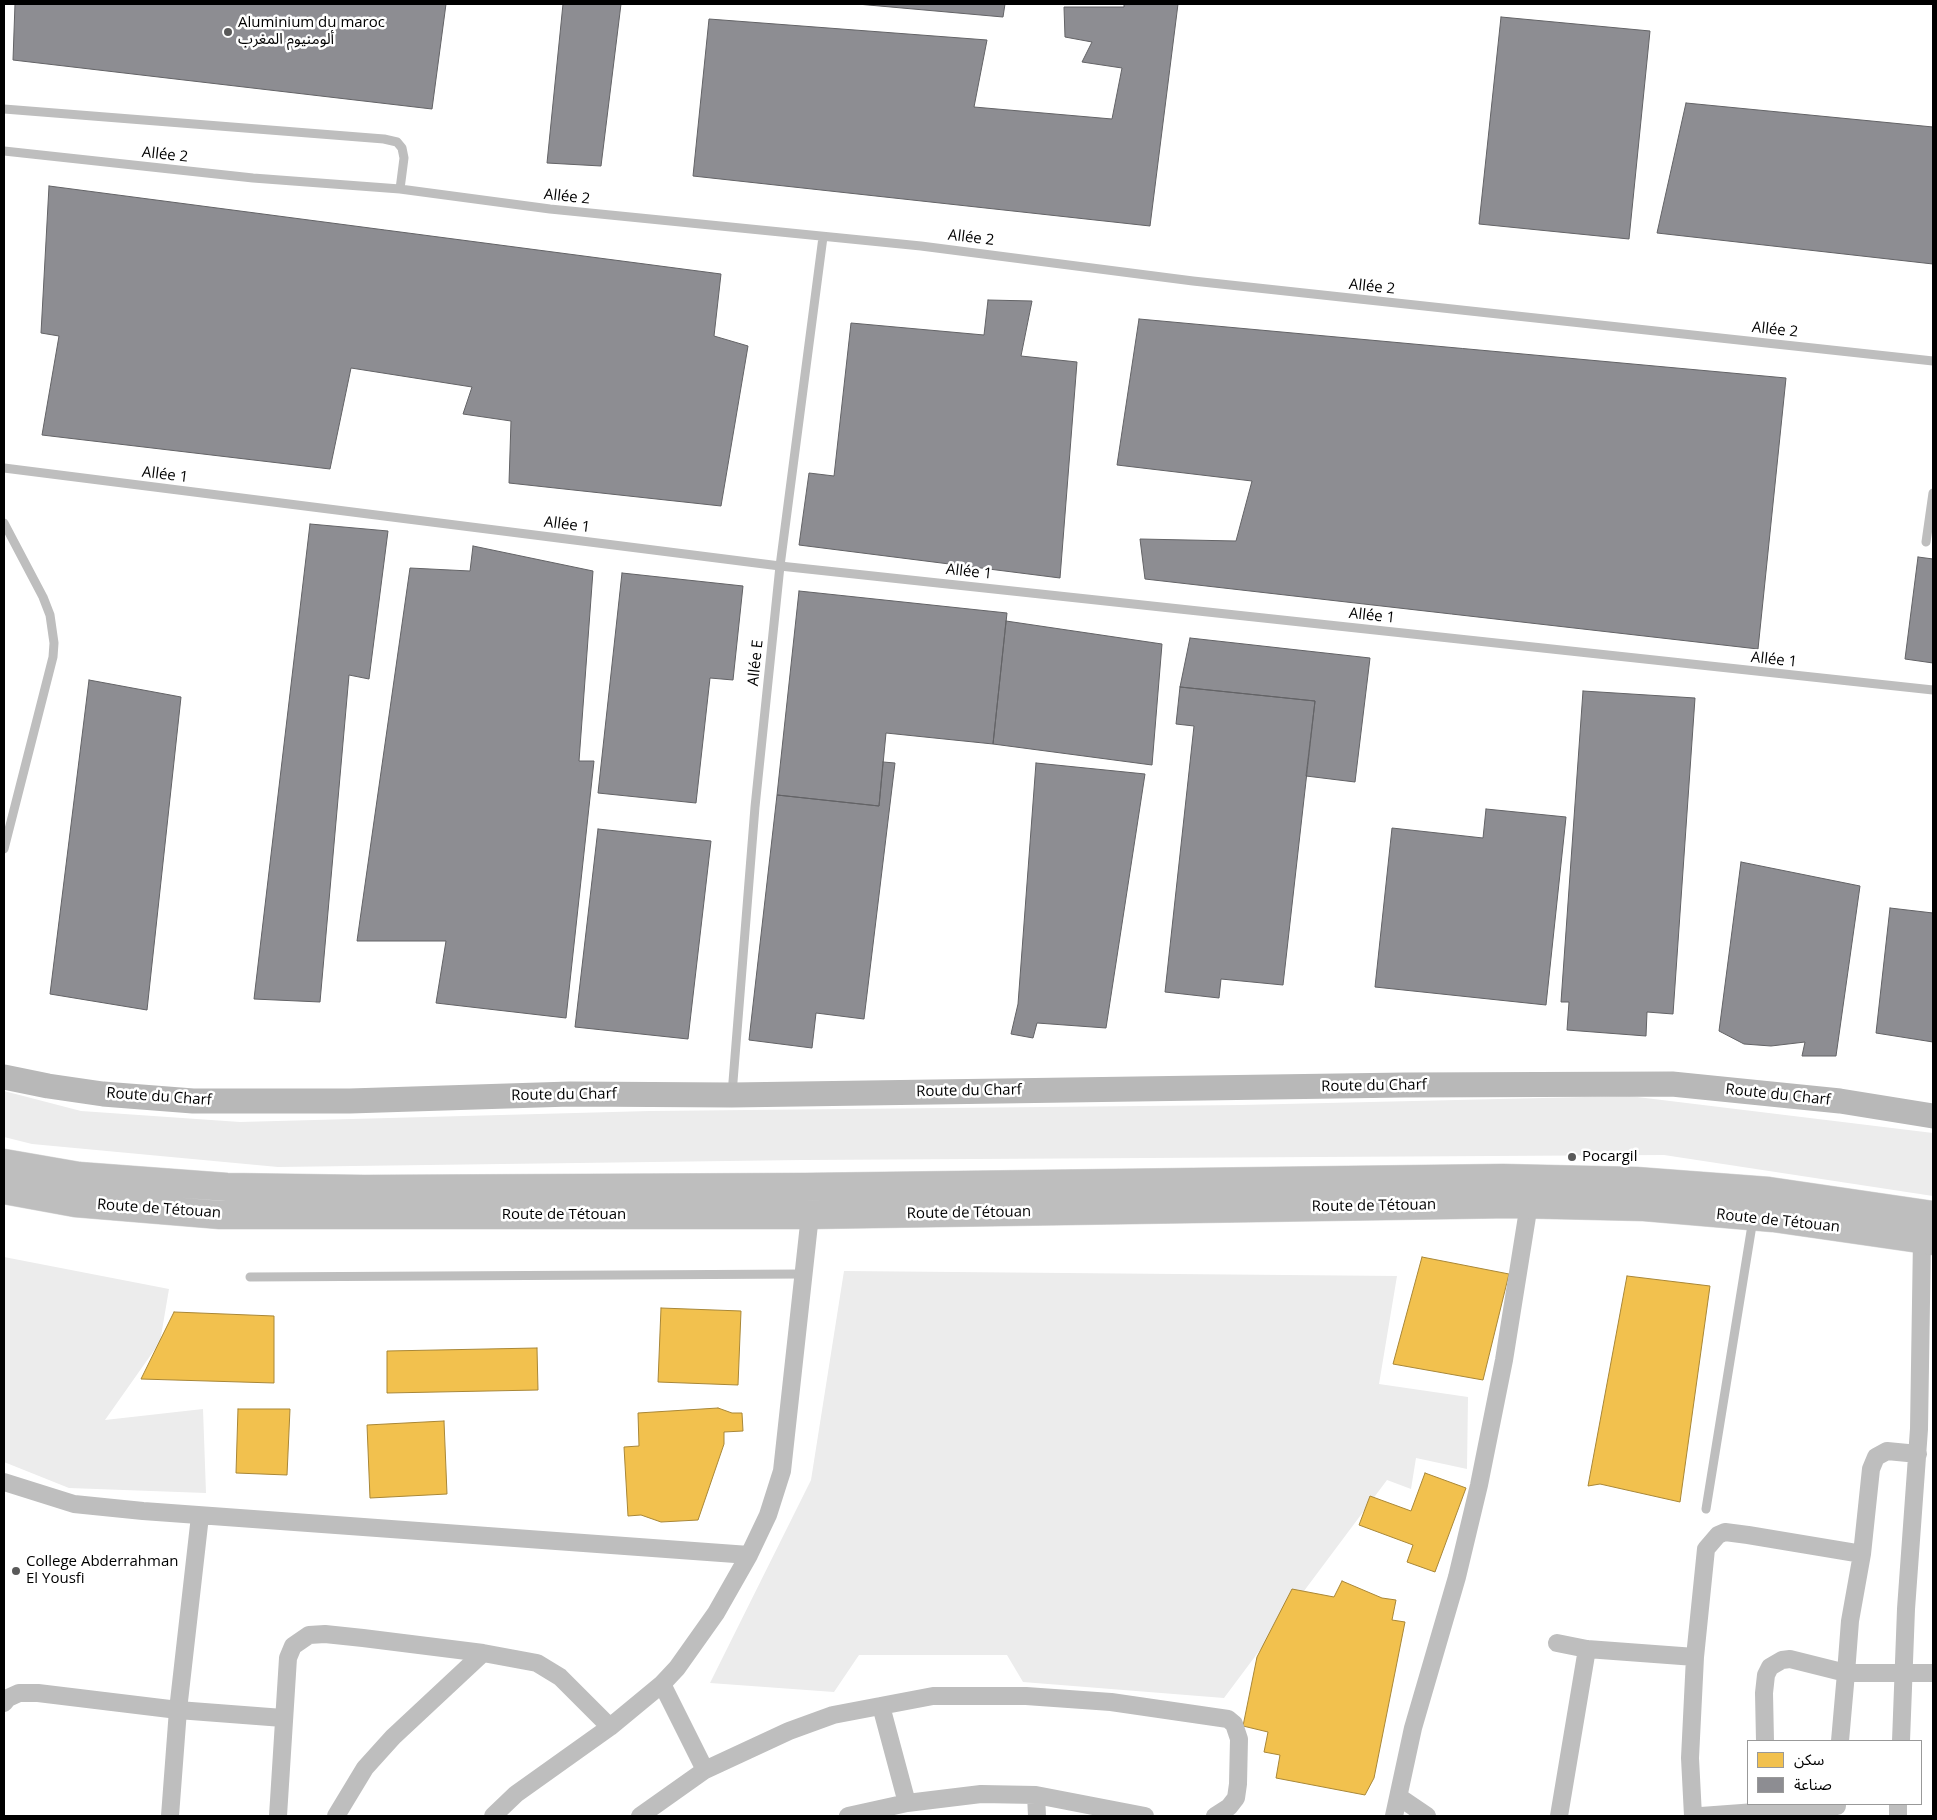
<!DOCTYPE html>
<html>
<head>
<meta charset="utf-8">
<style>
	body { margin:0 }
	#map { position:relative; width:1937px; height:1820px; overflow:hidden; background:#fff; font-family:"Open Sans","Noto Sans Arabic",sans-serif }
	canvas { display:block }
	.frame { position:absolute; inset:0; border:5px solid #000; pointer-events:none }
	.legend { position:absolute; left:1747px; top:1740px; width:175px; height:65px; box-sizing:border-box; background:#fff; border:1px solid #999; margin:0; padding:6px 9px; list-style:none; font-size:15px; color:#000 }
	.legend li { display:flex; align-items:center; gap:10px; height:25px }
	.legend b { width:25px; border:1px solid #999 }
</style>
</head>
<body>
<div id="map">
<canvas width="1937" height="1820"></canvas>
<div class="frame"></div>
<ul class="legend">
<li><b style="height:14px;background:#f2c14e"></b>سكن</li>
<li><b style="height:14px;background:#8d8d92"></b>صناعة</li>
</ul>
</div>
<script>
const ctx = document.querySelector('canvas').getContext('2d');
ctx.lineJoin = 'round';
function fill(path, color) {
  ctx.fillStyle = color;
  ctx.fill(path, 'evenodd');
}
function poly(rows) {
  const path = new Path2D();
  for (const r of rows) {
    path.moveTo(r[0], r[1]);
    for (let i = 2; i < r.length; i += 2) path.lineTo(r[i], r[i + 1]);
  }
  return path;
}
function strokePath(path, color, width, dash) {
  ctx.strokeStyle = color;
  ctx.lineWidth = width;
  ctx.lineCap = dash ? 'butt' : 'round';
  ctx.setLineDash(dash || []);
  ctx.stroke(path);
}
function drawText(font, color, halo, rows, align = 'center') {
  ctx.font = font + ' "Open Sans","Noto Sans Arabic",sans-serif';
  ctx.lineWidth = 5;
  ctx.setLineDash([]);
  ctx.textBaseline = 'middle';
  ctx.strokeStyle = halo;
  ctx.fillStyle = color;
  for (const [text, x, y, turn = 0] of rows) {
    ctx.save();
    ctx.translate(x, y);
    ctx.rotate((+turn || 0) * Math.PI / 180);
    ctx.textAlign = isNaN(turn) ? turn : align;
    if (halo) ctx.strokeText(text, 0, 0);
    ctx.fillText(text, 0, 0);
    ctx.restore();
  }
}
const green = poly([
	[4,1091,81,1111,240,1122,650,1111,1241,1105,1629,1096,1933,1133,1933,1196,1664,1155,802,1160,278,1167,32,1144,4,1137],
	[4,1257,169,1289,160,1342,105,1420,203,1409,206,1493,69,1488,4,1462],
	[844,1271,1397,1276,1379,1384,1468,1397,1467,1469,1416,1458,1411,1489,1387,1480,1224,1698,1023,1682,1007,1655,859,1655,834,1692,710,1683,811,1480]
]);
const homes = poly([
	[1422,1257,1509,1274,1483,1380,1393,1364,1422,1257],
	[1627,1276,1710,1286,1680,1502,1600,1484,1588,1486,1627,1276],
	[661,1308,741,1311,738,1385,658,1382,661,1308],
	[174,1312,274,1316,274,1383,141,1379,174,1312],
	[537,1348,538,1390,387,1393,387,1351,537,1348],
	[718,1408,732,1413,742,1413,743,1431,724,1432,724,1444,698,1520,661,1522,641,1515,628,1516,624,1447,639,1446,638,1413,718,1408],
	[238,1409,290,1409,287,1475,236,1473,238,1409],
	[444,1421,447,1494,370,1498,367,1425,444,1421],
	[1425,1473,1466,1488,1435,1572,1407,1562,1413,1545,1359,1525,1370,1496,1411,1511,1425,1473],
	[1342,1581,1382,1598,1396,1600,1392,1620,1405,1622,1374,1778,1365,1795,1276,1778,1280,1755,1264,1752,1268,1732,1243,1726,1257,1657,1292,1589,1334,1597,1342,1581]
]);
const industry = poly([
	[15,4,446,4,432,109,13,60,15,4],
	[563,4,621,4,601,166,547,163,563,4],
	[857,4,1005,4,1003,17,857,4],
	[1124,4,1178,4,1150,226,693,176,709,19,987,40,974,107,1112,119,1122,68,1082,62,1092,42,1065,37,1064,7,1124,7,1124,4],
	[1501,17,1650,31,1629,239,1479,224,1501,17],
	[1686,103,1933,127,1933,264,1657,233,1686,103],
	[49,186,721,274,714,336,748,346,721,506,509,483,511,421,463,414,472,387,351,368,330,469,42,435,59,336,41,333,49,186],
	[988,300,1032,301,1021,356,1077,362,1060,578,799,545,809,473,834,476,851,323,984,335,988,300],
	[1139,319,1786,378,1758,649,1145,579,1140,539,1236,541,1252,481,1117,465,1139,319],
	[310,524,388,531,369,679,349,675,320,1002,254,999,310,524],
	[473,546,593,571,579,761,594,761,566,1018,436,1003,446,941,357,941,410,568,470,571,473,546],
	[1918,557,1933,559,1933,663,1905,659,1918,557],
	[622,573,743,586,733,680,710,678,696,803,598,793,622,573],
	[799,591,1007,613,993,744,886,733,879,806,777,795,799,591],
	[1006,621,1162,644,1152,765,993,744,1006,621],
	[1190,638,1370,658,1355,782,1306,776,1315,701,1180,687,1190,638],
	[89,680,181,697,147,1010,50,994,89,680],
	[1180,687,1315,701,1283,985,1221,979,1219,998,1165,992,1194,726,1176,724,1180,687],
	[1583,691,1695,698,1673,1014,1647,1012,1646,1036,1567,1030,1569,1002,1561,1002,1583,691],
	[883,762,895,763,864,1019,816,1013,812,1048,749,1040,777,795,879,806,883,762],
	[1036,763,1145,774,1106,1028,1037,1023,1033,1038,1011,1034,1018,1004,1036,763],
	[1486,809,1566,817,1546,1005,1375,987,1392,828,1483,838,1486,809],
	[598,829,711,841,688,1039,575,1027,598,829],
	[1741,862,1860,886,1836,1056,1802,1056,1805,1042,1771,1046,1744,1044,1719,1031,1741,862],
	[1890,908,1933,913,1933,1042,1876,1033,1890,908]
]);
const lane = poly([
	[4,109,384,139,397,142,402,148,404,158,400,189],
	[4,151,253,178,400,189,550,209,921,246,1193,281,1933,361],
	[4,468,780,566,1933,690],
	[4,523,43,597,50,615,54,643,53,657,4,849],
	[1926,542,1933,493],
	[732,1094,755,807,780,566,823,237],
	[250,1277,804,1274],
	[1706,1509,1753,1219]
]);
const street = poly([
	[4,1482,74,1504,143,1511,749,1555],
	[1862,1554,1871,1469,1876,1457,1887,1451,1918,1454],
	[1557,1643,1587,1649,1695,1657,1690,1758,1693,1816],
	[1695,1657,1706,1549,1718,1535,1725,1532,1748,1535,1862,1554,1850,1621,1846,1673,1790,1659,1782,1660,1770,1667,1766,1675,1764,1693,1765,1741],
	[662,1684,705,1770],
	[4,1703,8,1698,19,1693,38,1693,178,1710,283,1718],
	[881,1706,907,1803],
	[1840,1741,1846,1673,1933,1673],
	[1901,1741,1906,1609,1919,1429,1922,1239],
	[1036,1795,1037,1816],
	[1399,1797,1427,1816],
	[1898,1804,1898,1816],
	[170,1816,178,1710,200,1516],
	[278,1816,288,1658,293,1646,309,1635,325,1634,363,1638,483,1653,537,1663,560,1677,610,1727],
	[336,1816,365,1768,393,1737,483,1653],
	[493,1816,516,1794,610,1727,662,1684,677,1668,716,1613,749,1555,768,1515,782,1471,810,1215],
	[640,1816,705,1770,789,1731,833,1715,933,1696,1026,1696,1111,1702,1228,1719,1234,1724,1239,1739,1238,1784,1236,1798,1229,1807,1215,1816],
	[848,1816,907,1803,981,1794,1036,1795,1145,1816],
	[1394,1816,1413,1728,1457,1577,1479,1485,1504,1360,1529,1204],
	[1559,1816,1587,1649],
	[1701,1816,1837,1806]
]);
const secondary = poly([
	[4,1077,48,1086,103,1094,193,1101,350,1101,570,1094,732,1095,1405,1085,1672,1084,1840,1101,1933,1116]
]);
const highway = poly([
	[4,1163,79,1176,227,1187,364,1189,805,1187,1503,1178,1636,1181,1769,1191,1933,1215],
	[4,1190,75,1203,220,1215,810,1215,1513,1204,1644,1207,1773,1218,1933,1241]
]);
const markers = [
	[228,32,5,"#595959"],
	[1572,1157,5,"#595959"],
	[16,1571,5,"#595959"]
];
const poiNames = [
	["Aluminium du maroc",238,23],
	["ألومنيوم المغرب",238,40],
	["Pocargil",1582,1157],
	["College Abderrahman",26,1562],
	["El Yousfi",26,1579]
];
const streetNames = [
	["Allée 2",165,155,6],
	["Allée 2",567,197,6],
	["Allée 2",971,238,7],
	["Allée 2",1372,287,6],
	["Allée 2",1775,330,6],
	["Allée 1",165,475,7],
	["Allée 1",567,525,7],
	["Allée 1",969,572,6],
	["Allée 1",1372,616,6],
	["Allée 1",1774,660,6],
	["Allée E",756,663,-84],
	["Route du Charf",1374,1086,-1],
	["Route du Charf",969,1091,-1],
	["Route du Charf",564,1095,-1],
	["Route du Charf",1778,1095,6],
	["Route du Charf",159,1097,4],
	["Route de Tétouan",1374,1206,-1],
	["Route de Tétouan",159,1209,4],
	["Route de Tétouan",969,1213,-1],
	["Route de Tétouan",564,1215],
	["Route de Tétouan",1778,1221,6]
];
fill(green, '#ececec');
fill(homes, '#f2c14e');
strokePath(homes, '#a98737', 1);
fill(industry, '#8d8d92');
strokePath(industry, '#636366', 1);
strokePath(highway, '#dbdbdb', 29);
strokePath(lane, '#bebebe', 9);
strokePath(street, '#bebebe', 18);
strokePath(secondary, '#b8b8b8', 25);
strokePath(highway, '#bebebe', 28);
for (const [x, y, r, color] of markers) {
  const dot = new Path2D();
  dot.arc(x, y, r, 0, 2 * Math.PI);
  ctx.fillStyle = color;
  ctx.fill(dot);
  strokePath(dot, '#fff', 2);
}
drawText('15px', '#000', '#fff', poiNames, 'left');
drawText('15px', '#000', '#fff', streetNames);
</script>
</body>
</html>
